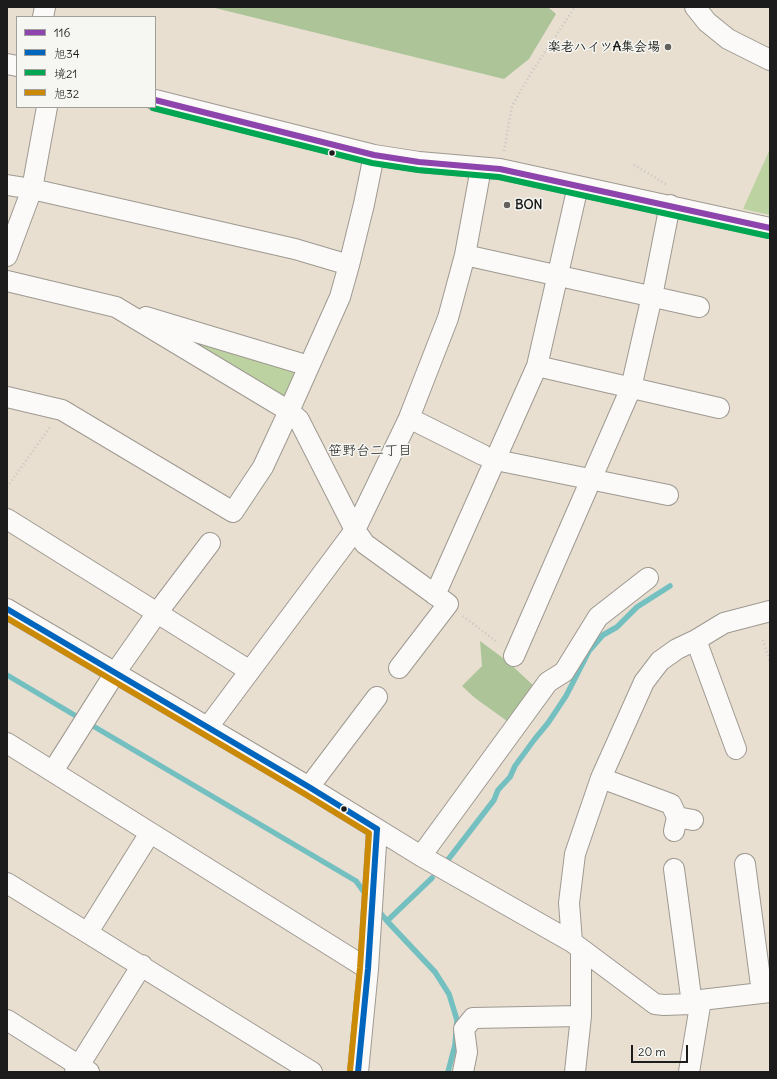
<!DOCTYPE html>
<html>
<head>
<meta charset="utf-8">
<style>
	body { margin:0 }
	#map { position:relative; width:777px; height:1079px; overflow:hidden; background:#e8dfd1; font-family:Delius,"Klee One",sans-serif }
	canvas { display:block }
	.frame { position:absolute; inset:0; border:8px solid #1c1c1c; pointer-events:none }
	.legend { position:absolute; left:16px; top:16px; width:140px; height:92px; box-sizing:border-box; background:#f6f6f2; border:1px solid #9f9f9c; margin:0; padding:5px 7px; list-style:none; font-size:12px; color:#1c1c1c }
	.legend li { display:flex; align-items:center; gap:8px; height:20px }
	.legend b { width:20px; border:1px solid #9f9f9c }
	.scale { position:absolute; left:631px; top:1045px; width:57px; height:18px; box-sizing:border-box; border:2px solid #1c1c1c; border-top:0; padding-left:5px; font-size:12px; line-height:14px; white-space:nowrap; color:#1c1c1c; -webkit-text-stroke:3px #f6f6f2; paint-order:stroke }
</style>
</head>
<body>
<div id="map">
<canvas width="777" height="1079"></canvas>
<div class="frame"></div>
<ul class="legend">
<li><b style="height:5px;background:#8e44ad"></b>116</li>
<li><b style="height:5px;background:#0065bd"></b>旭34</li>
<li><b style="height:5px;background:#00a651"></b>境21</li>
<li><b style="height:5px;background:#cb8a06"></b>旭32</li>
</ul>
<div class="scale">20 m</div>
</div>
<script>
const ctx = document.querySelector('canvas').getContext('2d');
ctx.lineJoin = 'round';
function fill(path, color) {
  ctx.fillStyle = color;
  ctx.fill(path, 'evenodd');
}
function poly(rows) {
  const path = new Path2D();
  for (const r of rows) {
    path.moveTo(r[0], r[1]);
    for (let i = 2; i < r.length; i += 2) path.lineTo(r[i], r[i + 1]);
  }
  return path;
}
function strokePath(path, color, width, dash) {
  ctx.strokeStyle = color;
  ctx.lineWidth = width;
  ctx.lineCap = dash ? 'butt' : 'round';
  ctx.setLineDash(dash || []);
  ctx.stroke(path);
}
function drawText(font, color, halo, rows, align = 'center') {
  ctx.font = font + ' Delius,"Klee One",sans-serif';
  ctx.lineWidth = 3;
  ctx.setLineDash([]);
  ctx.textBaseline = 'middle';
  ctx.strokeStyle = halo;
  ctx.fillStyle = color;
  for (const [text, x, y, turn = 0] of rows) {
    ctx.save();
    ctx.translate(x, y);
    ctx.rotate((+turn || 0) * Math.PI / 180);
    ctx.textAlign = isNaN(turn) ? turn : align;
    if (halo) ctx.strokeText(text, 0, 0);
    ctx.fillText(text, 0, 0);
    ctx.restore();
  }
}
const green = poly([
	[770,149,770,215,743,209],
	[176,333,296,371,286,401]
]);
const forest = poly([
	[211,7,548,7,556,14,529,59,504,79],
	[480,641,507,661,535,687,507,721,475,698,462,686,482,666]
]);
const stream = poly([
	[7,675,81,719],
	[88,723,356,881,367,896],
	[447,861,494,800,498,790,510,777,515,766,534,740,548,723,566,696,589,651,603,635,617,627,637,607,670,586],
	[377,909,387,921,435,972,449,994,457,1020,455,1045,448,1072],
	[387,921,432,878]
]);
const path = poly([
	[504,151,512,106,531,73,575,7],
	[634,165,666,184],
	[7,487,50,427],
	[463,616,498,643],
	[763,640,770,662]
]);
const minor = poly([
	[695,7,707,22,728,39,770,60],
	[43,17,45,7],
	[7,64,17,66],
	[155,100,374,155,419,162,500,169,770,228],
	[7,185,32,189,295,249,349,265],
	[465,255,699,307],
	[7,256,32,189,47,107],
	[7,281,116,307,289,411,299,420,355,530,365,544,448,604,399,668],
	[146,317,309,366],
	[537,366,719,408],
	[7,397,62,410,233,512,263,467,289,411,340,297,349,265,364,204,374,155],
	[409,418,483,455],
	[496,460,668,495],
	[7,519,250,671],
	[435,595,537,366,578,186],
	[7,609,309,787,421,856,572,942,655,1004,664,1005,692,1004,701,1000,770,992],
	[696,640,736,749],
	[514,656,631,388,652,296,670,205],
	[208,727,355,530,409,418,448,318,465,255,481,168],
	[7,743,368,969],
	[53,771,115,673,157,613,210,543],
	[601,778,671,804,677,817,674,831],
	[309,787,377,697],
	[677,817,693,820],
	[421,856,548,682,564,672,598,617,648,578],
	[745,864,762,993],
	[674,869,692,1004],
	[7,883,312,1072],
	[88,932,150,833],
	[572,942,569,903,575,854,601,778,644,682,660,661,677,649,696,640,724,623,770,611],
	[7,1020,89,1072],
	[75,1072,142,965],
	[358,1072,368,969,377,829],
	[463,1072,467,1052,464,1029,473,1018,581,1016],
	[575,1072,581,1016,581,949],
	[689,1072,701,1000]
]);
const bus1 = poly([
	[155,100,374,155,419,162,500,169,770,228]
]);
const bus2 = poly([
	[7,609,309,787,377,829],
	[358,1072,368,969,377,829]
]);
const bus3 = poly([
	[153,108,372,163,418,170,499,177,768,236]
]);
const bus4 = poly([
	[7,618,305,794,369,833,360,968,350,1071]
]);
const markers = [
	[668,47,4,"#63605b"],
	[332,153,3.5,"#1c1c1c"],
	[507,205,4,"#63605b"],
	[344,809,3.5,"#1c1c1c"]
];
const poiNames = [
	["楽老ハイツA集会場",660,47],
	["BON",515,205,"left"]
];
const neighbourhoodNames = [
	["笹野台二丁目",370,451]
];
fill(green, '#bcd3a1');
fill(forest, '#acc498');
strokePath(stream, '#74c0c0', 5.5);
strokePath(minor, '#9e9991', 22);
strokePath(path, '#c6c4c1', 2.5, [1, 3]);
strokePath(minor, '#fcfaf8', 20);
strokePath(bus1, '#8e44ad', 6);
strokePath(bus2, '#0065bd', 6);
strokePath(bus3, '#00a651', 6);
strokePath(bus4, '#cb8a06', 6);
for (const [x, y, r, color] of markers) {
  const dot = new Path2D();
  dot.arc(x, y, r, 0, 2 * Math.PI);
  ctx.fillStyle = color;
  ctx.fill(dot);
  strokePath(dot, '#f6f6f2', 1.5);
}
drawText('bold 13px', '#1c1c1c', '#f6f6f2', poiNames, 'right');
drawText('14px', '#1c1c1c', '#f6f6f2', neighbourhoodNames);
</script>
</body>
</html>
